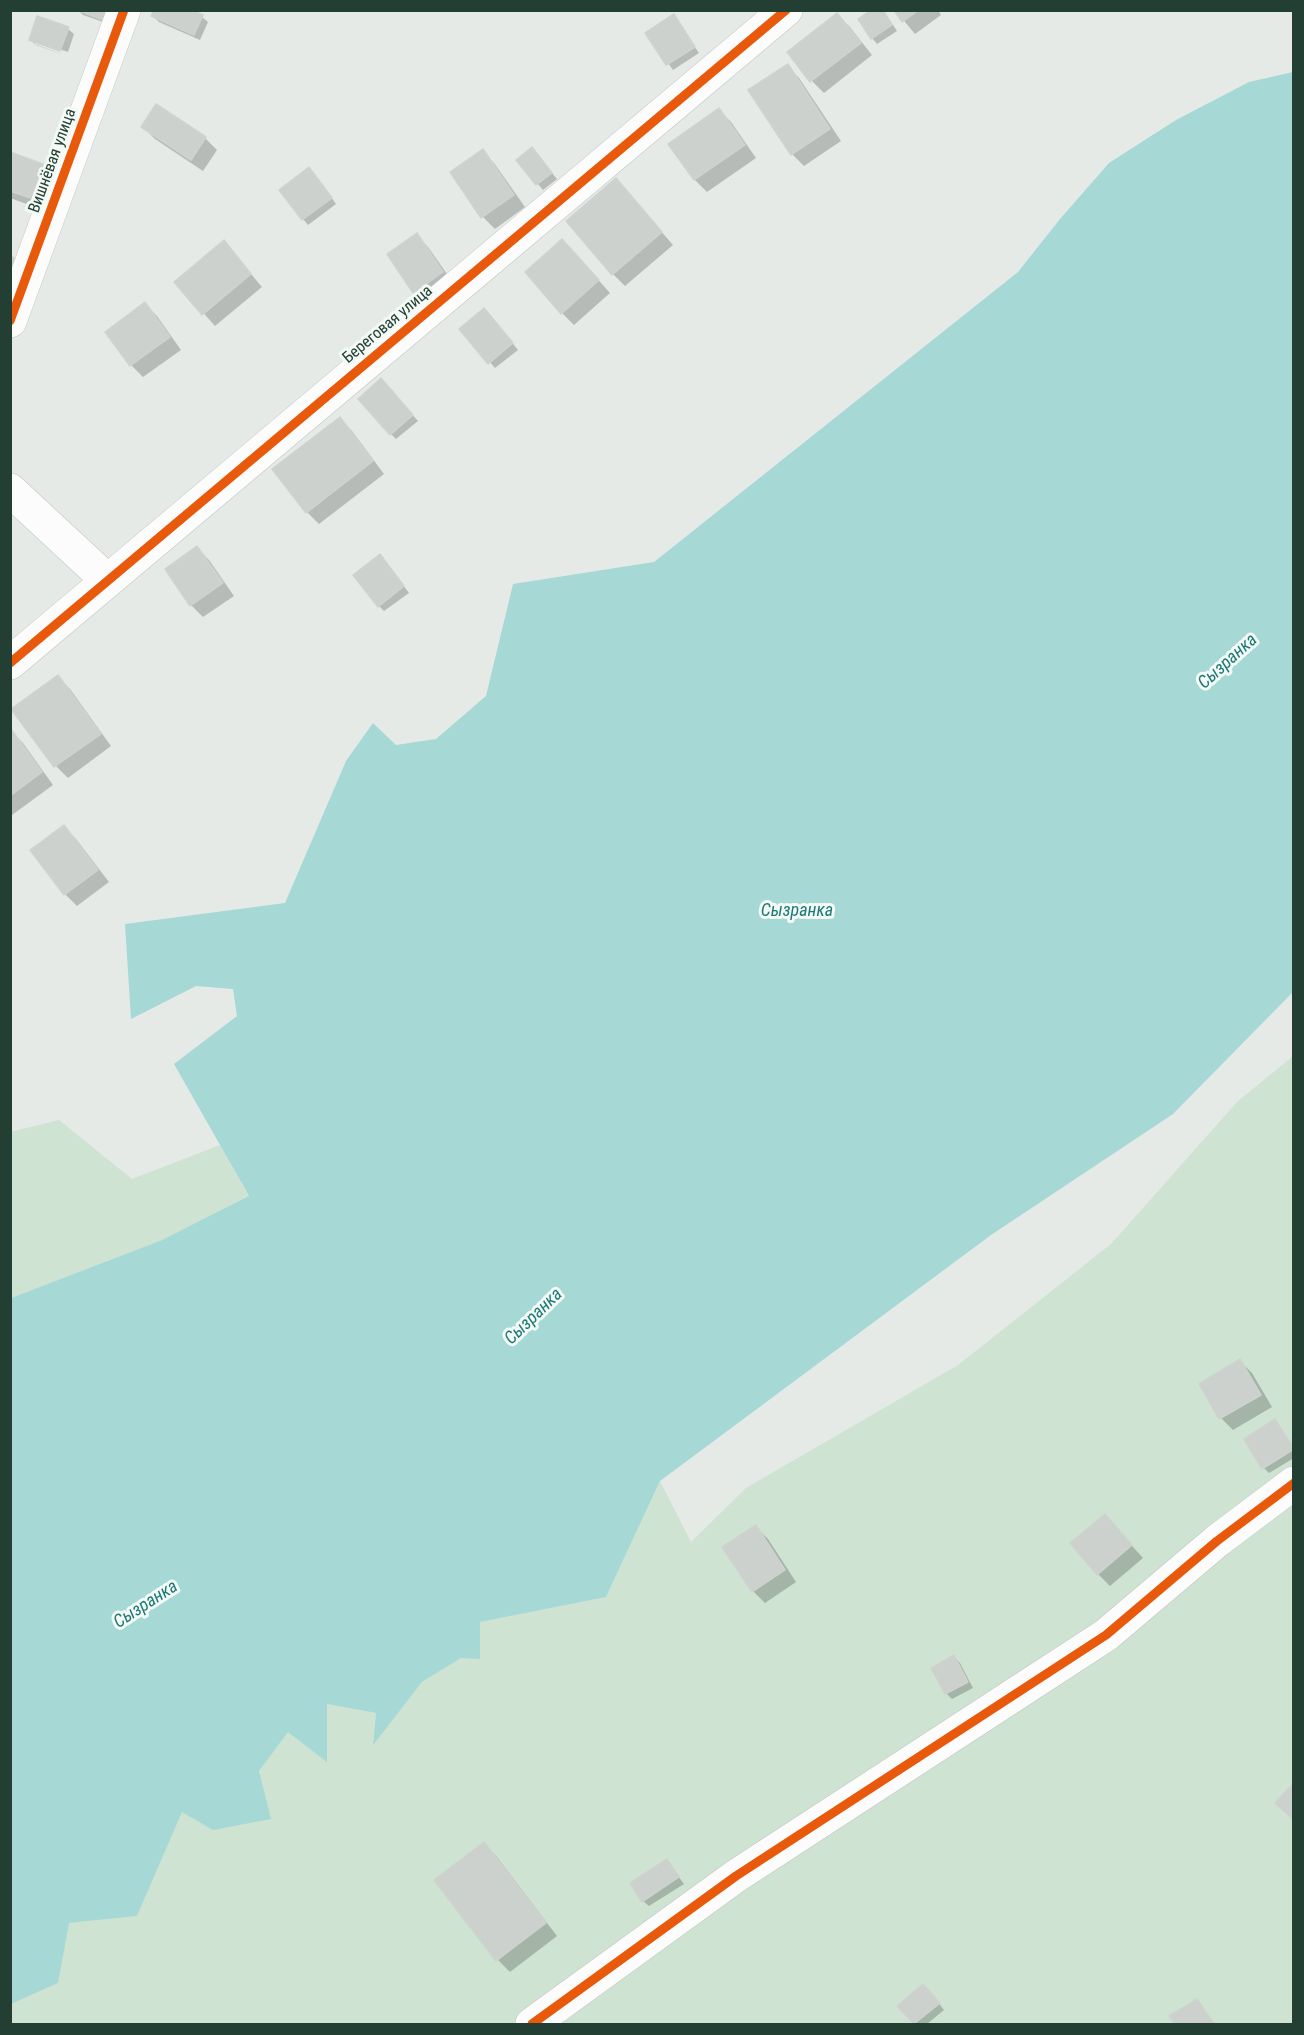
<!DOCTYPE html>
<html>
<head>
<meta charset="utf-8">
<style>
	body { margin:0 }
	#map { position:relative; width:1304px; height:2035px; overflow:hidden; background:#e5eae7; font-family:"Roboto Condensed",sans-serif }
	canvas { display:block }
	.frame { position:absolute; inset:0; border:12px solid #233e32; pointer-events:none }
</style>
</head>
<body>
<div id="map">
<canvas width="1304" height="2035"></canvas>
<div class="frame"></div>
</div>
<script>
const ctx = document.querySelector('canvas').getContext('2d');
ctx.lineJoin = 'round';
function fill(path, color) {
  ctx.fillStyle = color;
  ctx.fill(path, 'evenodd');
}
function poly(rows) {
  const path = new Path2D();
  for (const r of rows) {
    path.moveTo(r[0], r[1]);
    for (let i = 2; i < r.length; i += 2) path.lineTo(r[i], r[i + 1]);
  }
  return path;
}
function strokePath(path, color, width, dash) {
  ctx.strokeStyle = color;
  ctx.lineWidth = width;
  ctx.lineCap = dash ? 'butt' : 'round';
  ctx.setLineDash(dash || []);
  ctx.stroke(path);
}
function drawText(font, color, halo, rows, align = 'center') {
  ctx.font = font + ' "Roboto Condensed",sans-serif';
  ctx.lineWidth = 6;
  ctx.setLineDash([]);
  ctx.textBaseline = 'middle';
  ctx.strokeStyle = halo;
  ctx.fillStyle = color;
  for (const [text, x, y, turn = 0] of rows) {
    ctx.save();
    ctx.translate(x, y);
    ctx.rotate((+turn || 0) * Math.PI / 180);
    ctx.textAlign = isNaN(turn) ? turn : align;
    if (halo) ctx.strokeText(text, 0, 0);
    ctx.fillText(text, 0, 0);
    ctx.restore();
  }
}
const green = poly([
	[1293,1056,1293,2024,11,2024,11,2004,58,1983,68,1923,137,1916,182,1811,270,1819,259,1771,288,1731,327,1761,327,1704,376,1713,373,1743,422,1682,461,1658,479,1622,606,1597,660,1481,691,1542,746,1488,958,1365,1111,1244,1237,1102],
	[59,1120,132,1179,220,1145,249,1197,162,1240,11,1298,10,1132]
]);
const water = poly([
	[1293,72,1293,992,1173,1114,991,1235,660,1481,606,1597,480,1622,480,1659,461,1658,422,1682,373,1745,376,1713,327,1704,327,1762,288,1732,259,1771,271,1819,213,1830,182,1812,137,1916,69,1923,58,1983,11,2004,11,1298,162,1240,249,1196,174,1064,237,1016,233,989,196,986,131,1019,125,924,285,903,346,761,373,723,396,745,436,739,486,696,513,584,654,562,1018,272,1060,219,1109,163,1176,120,1249,82]
]);
const shadow = poly([
	[78,10,117,10,112,25,83,15],
	[895,10,938,10,941,15,915,34],
	[885,13,897,31,877,44,872,38],
	[837,15,849,26,872,55,824,93,812,81],
	[153,16,202,17,208,22,200,40,159,22],
	[673,16,699,53,673,70,647,33],
	[38,18,68,29,74,34,68,52,35,41,35,44,66,56,36,45,30,40],
	[787,66,799,78,841,141,804,166,792,154],
	[719,110,731,122,756,158,707,192,695,180,670,144],
	[143,127,205,138,217,150,203,171,155,139],
	[482,151,494,163,525,207,495,229,483,217,452,173],
	[10,154,54,214,10,198],
	[537,155,557,179,543,190,518,160],
	[315,175,336,204,308,225,303,219],
	[627,192,673,245,625,286,613,274],
	[416,235,428,247,454,284,426,304,414,292],
	[224,242,262,287,215,326,176,282],
	[574,253,610,293,574,325,562,313],
	[145,304,157,316,181,350,143,377,131,365,107,332],
	[490,315,518,350,495,368,462,329],
	[387,386,418,421,396,439,391,434],
	[340,419,352,431,384,474,319,524,307,512,274,469],
	[197,548,209,560,234,596,203,617,191,605],
	[386,562,409,593,384,611,379,606],
	[58,677,70,689,111,746,68,778,56,766,13,709],
	[11,731,23,743,53,785,12,815,10,813],
	[64,827,76,839,109,882,77,906,65,894],
	[1240,1361,1252,1373,1272,1407,1233,1430,1221,1418],
	[1274,1421,1294,1448,1294,1458,1269,1473,1264,1468],
	[1105,1516,1143,1558,1110,1586,1098,1574],
	[756,1527,768,1539,796,1582,765,1603,753,1591],
	[954,1657,960,1663,973,1688,952,1699,946,1693],
	[484,1844,496,1856,557,1936,510,1972,498,1960,436,1881],
	[667,1861,684,1884,649,1906,643,1901],
	[929,1991,944,2010,927,2024,915,2024,900,2007],
	[1197,2001,1214,2024,1176,2024,1171,2017]
]);
const building = poly([
	[77,10,110,10,106,21,77,10],
	[154,10,191,10,203,15,194,35,151,16,154,10],
	[871,10,883,10,892,25,871,39,858,19,871,10],
	[894,10,919,10,902,22,894,10],
	[837,13,861,43,810,82,787,52,837,13],
	[674,14,695,47,666,65,645,33,674,14],
	[37,16,69,27,60,51,29,40,37,16],
	[788,64,830,129,791,155,748,90,788,64],
	[156,104,206,137,191,160,141,127,156,104],
	[719,108,745,145,694,180,668,144,719,108],
	[532,147,552,173,536,185,516,160,532,147],
	[483,149,514,195,481,218,450,172,483,149],
	[10,152,54,168,42,202,10,191,10,152],
	[309,167,332,198,302,220,279,190,309,167],
	[616,178,662,232,612,275,566,221,616,178],
	[417,233,443,272,413,293,387,254,417,233],
	[562,239,599,280,561,314,525,272,562,239],
	[224,240,251,274,202,315,174,282,224,240],
	[10,256,20,261,10,279,10,256],
	[145,302,170,337,130,366,105,332,145,302],
	[484,308,513,343,488,364,459,329,484,308],
	[381,378,413,415,390,435,358,399,381,378],
	[340,417,373,461,306,513,272,469,340,417],
	[197,546,223,583,190,606,165,569,197,546],
	[380,554,404,586,378,607,353,575,380,554],
	[58,675,101,734,54,767,11,709,58,675],
	[11,729,42,772,10,796,10,730,11,729],
	[64,825,98,870,64,895,30,850,64,825],
	[1240,1359,1261,1395,1219,1419,1199,1384,1240,1359],
	[1275,1419,1294,1449,1262,1469,1244,1439,1275,1419],
	[1105,1514,1132,1545,1097,1575,1070,1543,1105,1514],
	[756,1525,785,1570,752,1592,722,1547,756,1525],
	[954,1655,968,1682,945,1694,931,1668,954,1655],
	[1294,1783,1294,1820,1275,1803,1294,1783],
	[484,1842,546,1923,496,1961,434,1880,484,1842],
	[667,1859,679,1877,642,1902,630,1883,667,1859],
	[923,1984,940,2003,914,2024,897,2006,923,1984],
	[1197,1999,1214,2024,1175,2024,1169,2016,1197,1999]
]);
const minor = poly([
	[10,321,124,10],
	[10,490,107,580],
	[10,663,786,10],
	[532,2024,736,1876,1106,1635,1217,1541,1294,1483]
]);
const cycleway = poly([
	[10,321,124,10],
	[10,663,786,10],
	[532,2024,736,1876,1106,1635,1217,1541,1294,1483]
]);
const streetNames = [
	["Вишнёвая улица",53,161,-70],
	["Береговая улица",388,325,-40]
];
const waterNames = [
	["Сызранка",1228,662,-42],
	["Сызранка",797,911],
	["Сызранка",534,1317,-44],
	["Сызранка",146,1605,-33]
];
fill(green, '#cee3d1');
fill(water, '#a6d8d6');
fill(shadow, '#0003');
fill(building, '#ccd1ce');
strokePath(building, '#ced3d0', 1.5);
strokePath(minor, '#c2c7c4', 34);
strokePath(minor, '#fbfcfb', 33);
strokePath(cycleway, '#e8590c', 9);
drawText('16px', '#233e32', '#f3f9f5', streetNames);
drawText('italic 18px', '#1d7978', '#f3f9f5', waterNames);
</script>
</body>
</html>
